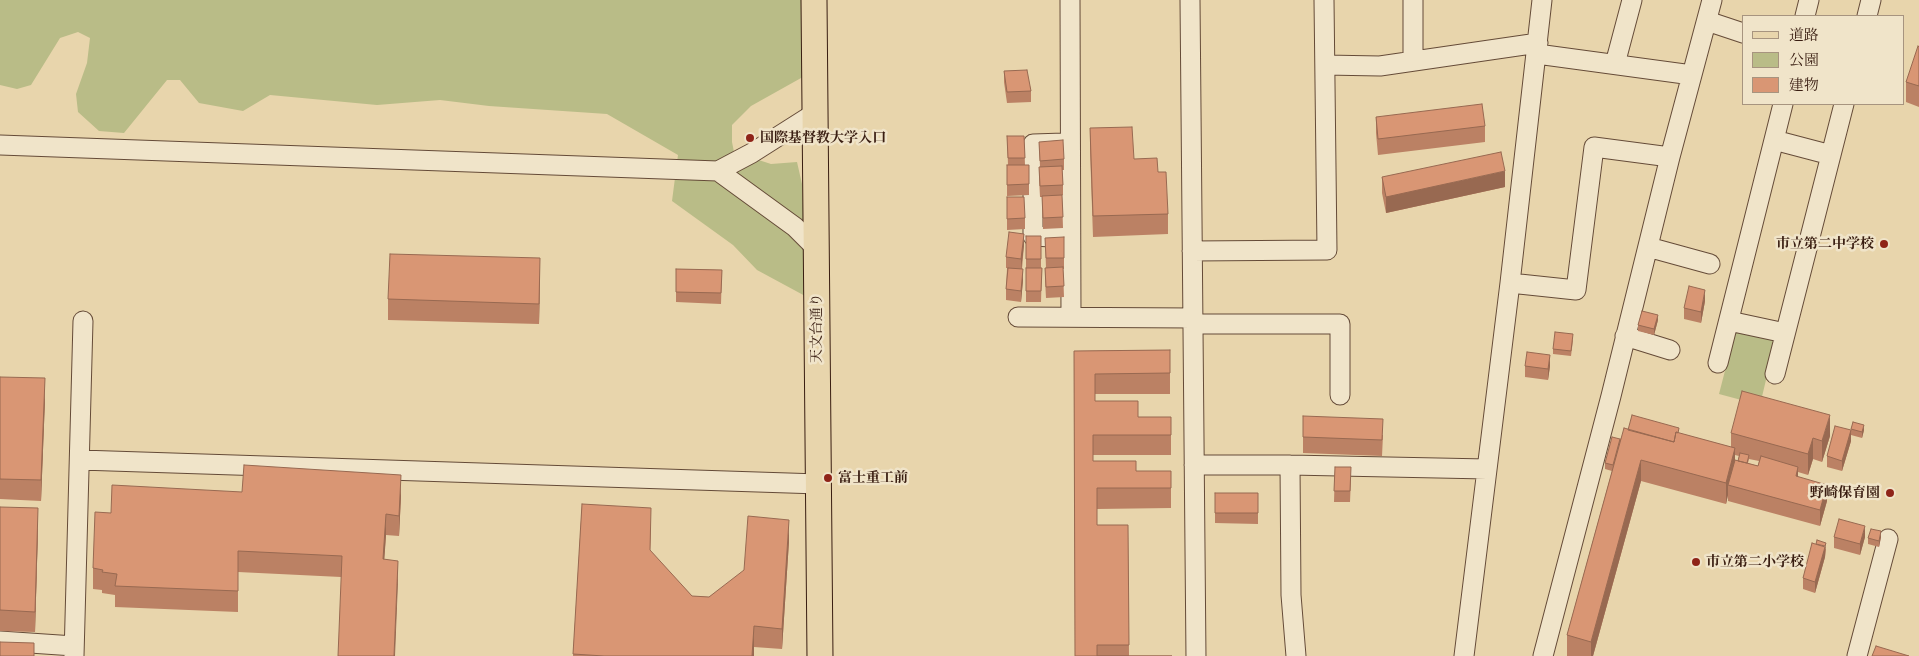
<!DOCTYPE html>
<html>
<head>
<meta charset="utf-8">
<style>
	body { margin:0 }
	#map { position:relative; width:1919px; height:656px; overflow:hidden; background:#e8d5ac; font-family:"Old Standard TT","Noto Serif JP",serif }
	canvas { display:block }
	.legend { position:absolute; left:1742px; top:15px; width:162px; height:90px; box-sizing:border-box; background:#f0e4c9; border:1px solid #a7947f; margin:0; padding:6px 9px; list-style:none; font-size:15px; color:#391d11 }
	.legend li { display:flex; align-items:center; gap:10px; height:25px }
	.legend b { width:25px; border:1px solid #a7947f }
</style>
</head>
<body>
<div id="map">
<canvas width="1919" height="656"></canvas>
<ul class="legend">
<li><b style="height:6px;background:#e8d5ac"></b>道路</li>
<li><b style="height:14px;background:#b9bc87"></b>公園</li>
<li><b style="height:14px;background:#d99674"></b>建物</li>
</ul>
</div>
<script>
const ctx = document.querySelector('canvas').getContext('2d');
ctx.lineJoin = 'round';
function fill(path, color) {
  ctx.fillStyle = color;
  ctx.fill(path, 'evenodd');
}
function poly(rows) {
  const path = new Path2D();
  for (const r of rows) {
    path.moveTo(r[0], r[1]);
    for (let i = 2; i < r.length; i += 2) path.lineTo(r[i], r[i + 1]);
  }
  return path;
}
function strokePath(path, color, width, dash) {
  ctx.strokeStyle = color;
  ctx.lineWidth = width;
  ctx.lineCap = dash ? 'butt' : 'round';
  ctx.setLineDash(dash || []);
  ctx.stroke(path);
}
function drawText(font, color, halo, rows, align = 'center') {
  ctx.font = font + ' "Old Standard TT","Noto Serif JP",serif';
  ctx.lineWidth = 5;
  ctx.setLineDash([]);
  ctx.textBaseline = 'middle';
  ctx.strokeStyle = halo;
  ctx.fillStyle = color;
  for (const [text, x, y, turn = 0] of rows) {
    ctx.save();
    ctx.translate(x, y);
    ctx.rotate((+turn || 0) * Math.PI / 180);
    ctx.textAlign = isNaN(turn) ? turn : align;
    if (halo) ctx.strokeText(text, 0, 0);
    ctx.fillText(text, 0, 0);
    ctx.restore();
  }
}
const green = poly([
	[0,0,807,0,810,73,751,106,732,125,732,142,734,152,771,164,797,162,802,184,807,297,757,270,733,245,672,201,678,155,607,114,489,106,440,100,377,105,270,95,243,111,199,103,180,80,167,80,124,133,99,131,78,112,76,94,87,63,90,38,78,32,60,38,31,85,17,89,0,85],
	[1736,328,1776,338,1760,405,1719,394]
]);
const minor = poly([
	[1070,0,1071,317],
	[1190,0,1196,656],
	[1805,16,1809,0],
	[1867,16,1871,0],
	[1707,21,1743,33],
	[1537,54,1692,75],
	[1413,61,1413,0],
	[1615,64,1632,0],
	[1325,65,1380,66,1538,43],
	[1777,128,1774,140,1831,155],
	[1064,143,1033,144,1033,236,1070,238],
	[0,145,718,171,752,153,815,113],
	[718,171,795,227,817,249],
	[1648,247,1710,264],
	[1192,251,1327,250,1324,0],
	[1510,283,1576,290,1594,147,1670,157],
	[1018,317,1193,318],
	[1729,321,1785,333],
	[1193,324,1340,324,1340,395],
	[1625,336,1670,350],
	[1718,363,1783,104],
	[1775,374,1844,104],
	[80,460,819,484],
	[1194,465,1290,465,1487,469],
	[1290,465,1291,595,1296,656],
	[0,641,74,646],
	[74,656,83,321],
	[1464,656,1510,283,1542,0],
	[1543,656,1611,396,1670,157,1712,0],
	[1857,656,1888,539]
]);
const major = poly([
	[814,0,820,656]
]);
const wall = poly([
	[1919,47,1919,107,1906,102,1906,82],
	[1004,71,1031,91,1031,102,1007,103,1004,82],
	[1376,117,1485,126,1485,142,1378,155,1376,133],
	[1090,128,1134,159,1158,172,1168,214,1168,234,1093,237,1090,149],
	[1007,136,1024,136,1025,165,1029,184,1029,195,1007,196,1007,165,1008,165],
	[1039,142,1064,159,1064,170,1062,170,1063,185,1063,195,1062,195,1063,228,1043,229,1042,197,1040,197,1039,178,1039,167,1040,167],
	[1382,177,1505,187,1386,213,1382,193],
	[1007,197,1025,218,1025,229,1007,230],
	[1045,238,1064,258,1064,269,1063,269,1064,297,1046,298,1045,279,1045,268,1046,268],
	[1024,245,1022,269,1023,280,1021,302,1006,300,1006,289,1007,268,1006,268,1006,257],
	[1041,247,1041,268,1042,268,1041,302,1026,302,1026,259],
	[676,269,722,270,721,304,676,302],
	[540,279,539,324,388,320,388,299],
	[1705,301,1701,323,1684,319,1684,308],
	[1658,320,1654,335,1638,331,1638,325],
	[1573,340,1571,356,1553,354,1553,349],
	[1170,350,1170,394,1095,394,1095,401,1138,417,1171,417,1171,455,1093,455,1093,461,1136,471,1171,471,1171,508,1097,509,1097,525,1128,525,1129,656,1075,656,1074,351],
	[1525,366,1550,366,1548,380,1525,377],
	[0,377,45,399,41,501,0,499],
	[1853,422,1864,430,1862,438,1851,435,1851,441,1842,471,1827,467,1827,456,1851,430],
	[1628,430,1679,433,1731,447,1731,433,1830,436,1822,462,1813,459,1808,475,1798,472,1798,477,1827,501,1820,526,1728,501,1728,495,1726,504,1641,481,1593,656,1567,656,1567,635,1612,471,1605,469,1605,463,1620,439],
	[1735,455,1739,456,1738,461,1735,460],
	[1749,459,1759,461,1758,466,1748,463],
	[1383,435,1382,456,1303,453,1303,437],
	[1335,467,1351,478,1350,502,1334,502],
	[242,492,401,496,399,536,386,535,384,559,398,581,341,577,238,572,238,612,115,607,115,595,102,593,102,590,93,589,93,568,111,513],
	[1215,493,1258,493,1258,524,1215,523],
	[582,504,651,528,650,551,692,596,709,597,789,541,782,649,754,647,754,656,573,656],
	[0,507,38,529,35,632,0,631],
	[1834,537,1865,537,1860,555,1834,548],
	[1881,537,1879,547,1868,544,1868,538],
	[1826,548,1825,557,1815,593,1803,589,1803,578]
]);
const shadedWall = poly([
	[1505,171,1505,187,1386,213,1386,197],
	[1024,234,1024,245,1021,270,1021,259],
	[540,258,540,279,539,324,539,304],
	[1023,269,1023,280,1021,302,1021,291],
	[1705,290,1705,301,1701,323,1701,312],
	[1658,315,1658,320,1654,335,1654,329],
	[1550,355,1550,366,1548,380,1548,369],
	[45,378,45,399,41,501,41,480],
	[1830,415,1830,436,1822,462,1822,441],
	[1864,425,1864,430,1862,438,1862,432],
	[1851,430,1851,441,1842,471,1842,461],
	[1813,438,1813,459,1808,475,1808,454],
	[1735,448,1735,469,1728,485,1728,495,1726,504,1726,483],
	[1641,460,1641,481,1593,656,1591,656,1591,642],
	[1798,467,1798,483,1796,476],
	[401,475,401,496,399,536,399,516],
	[1827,485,1827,501,1820,526,1820,510],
	[38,508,38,529,35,632,35,612],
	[386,514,386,535,383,579,383,559],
	[789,520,789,541,782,649,782,629],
	[1865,526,1865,537,1860,555,1860,544],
	[1881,531,1881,537,1879,547,1879,541],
	[1826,543,1825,557,1815,593,1815,582],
	[398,561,398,581,395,656,394,656],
	[754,626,754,656,752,656]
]);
const building = poly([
	[1918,46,1919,47,1919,86,1906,82,1918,46],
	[1027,70,1031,91,1007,92,1004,71,1027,70],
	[1482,104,1485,126,1378,139,1376,117,1482,104],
	[1132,127,1134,159,1157,158,1158,172,1166,172,1168,214,1093,216,1090,128,1132,127],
	[1007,136,1024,136,1025,158,1008,158,1007,136],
	[1063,140,1064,159,1040,161,1039,142,1063,140],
	[1501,152,1505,171,1386,197,1382,177,1501,152],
	[1007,165,1029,165,1029,184,1007,185,1007,165],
	[1062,166,1063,185,1040,186,1039,167,1062,166],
	[1062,195,1063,217,1043,218,1042,196,1062,195],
	[1007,197,1024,197,1025,218,1007,219,1007,197],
	[1009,232,1024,234,1021,259,1006,257,1009,232],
	[1026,236,1041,236,1041,259,1026,259,1026,236],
	[1064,237,1064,258,1046,258,1045,238,1064,237],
	[390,254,540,258,539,304,388,299,390,254],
	[1063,267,1064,286,1046,287,1045,268,1063,267],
	[1008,268,1023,269,1021,291,1006,289,1008,268],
	[1026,268,1042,268,1041,291,1026,291,1026,268],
	[676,269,722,270,721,293,676,292,676,269],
	[1689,286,1705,290,1701,312,1684,308,1689,286],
	[1642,311,1658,315,1654,329,1638,325,1642,311],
	[1555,332,1573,334,1571,351,1553,349,1555,332],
	[1170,350,1170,373,1095,374,1095,401,1138,401,1138,417,1171,417,1171,435,1093,435,1093,461,1136,461,1136,471,1171,471,1171,488,1097,488,1097,525,1128,525,1129,645,1097,645,1097,656,1172,656,1075,656,1074,351,1170,350],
	[1527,352,1550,355,1548,369,1525,366,1527,352],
	[0,377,45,378,41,480,0,479,0,377],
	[1742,391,1830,415,1822,441,1813,438,1808,454,1731,433,1742,391],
	[1632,415,1679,428,1678,433,1676,432,1674,442,1628,430,1632,415],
	[1303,416,1383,419,1382,440,1303,437,1303,416],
	[1853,422,1864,425,1862,432,1851,429,1853,422],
	[1835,426,1851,430,1842,461,1827,456,1835,426],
	[1624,428,1674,442,1676,432,1735,448,1726,483,1641,460,1591,642,1567,635,1624,428],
	[1612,437,1620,439,1613,465,1605,463,1612,437],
	[1740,453,1749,455,1747,463,1738,461,1740,453],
	[1761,456,1798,467,1796,476,1827,485,1820,510,1728,485,1735,460,1758,466,1761,456],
	[244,465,401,475,399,516,386,514,383,559,398,561,394,656,338,656,342,556,238,551,238,591,115,586,117,574,102,572,103,570,93,568,95,512,111,513,112,485,242,492,244,465],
	[1335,467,1351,467,1350,491,1334,491,1335,467],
	[1215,493,1258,493,1258,513,1215,513,1215,493],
	[582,504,651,508,650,550,692,596,709,597,744,570,748,516,789,520,782,629,754,626,752,656,604,656,573,654,582,504],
	[0,507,38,508,35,612,0,610,0,507],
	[1839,519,1865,526,1860,544,1834,537,1839,519],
	[1871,529,1881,531,1879,541,1868,538,1871,529],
	[1817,540,1826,543,1825,546,1816,544,1817,540],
	[1812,543,1825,547,1815,582,1803,578,1812,543],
	[0,642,34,643,34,656,0,656,0,642],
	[1876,646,1909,656,1872,656,1876,646]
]);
const markers = [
	[750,138,5,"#8f2418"],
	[1884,244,5,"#8f2418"],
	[828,478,5,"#8f2418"],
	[1890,493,5,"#8f2418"],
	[1696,562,5,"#8f2418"]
];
const poiNames = [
	["国際基督教大学入口",760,138],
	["市立第二中学校",1874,244,"right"],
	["富士重工前",838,478],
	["野崎保育園",1880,493,"right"],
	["市立第二小学校",1706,562]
];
const streetNames = [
	["天文台通り",817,328,-90]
];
fill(green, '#b9bc87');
strokePath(minor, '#654b38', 21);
strokePath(major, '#391d11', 27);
strokePath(minor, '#f0e4c9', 19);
strokePath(major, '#e8d5ac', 25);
fill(wall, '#bb8164');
fill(shadedWall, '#986951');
fill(building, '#d99674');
strokePath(building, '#986951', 1);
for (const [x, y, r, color] of markers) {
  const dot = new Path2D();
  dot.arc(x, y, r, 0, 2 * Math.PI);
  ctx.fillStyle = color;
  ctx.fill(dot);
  strokePath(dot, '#f0e4c9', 2);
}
drawText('bold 14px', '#391d11', '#f0e4c9', poiNames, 'left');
drawText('14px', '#391d11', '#f0e4c9', streetNames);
</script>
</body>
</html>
